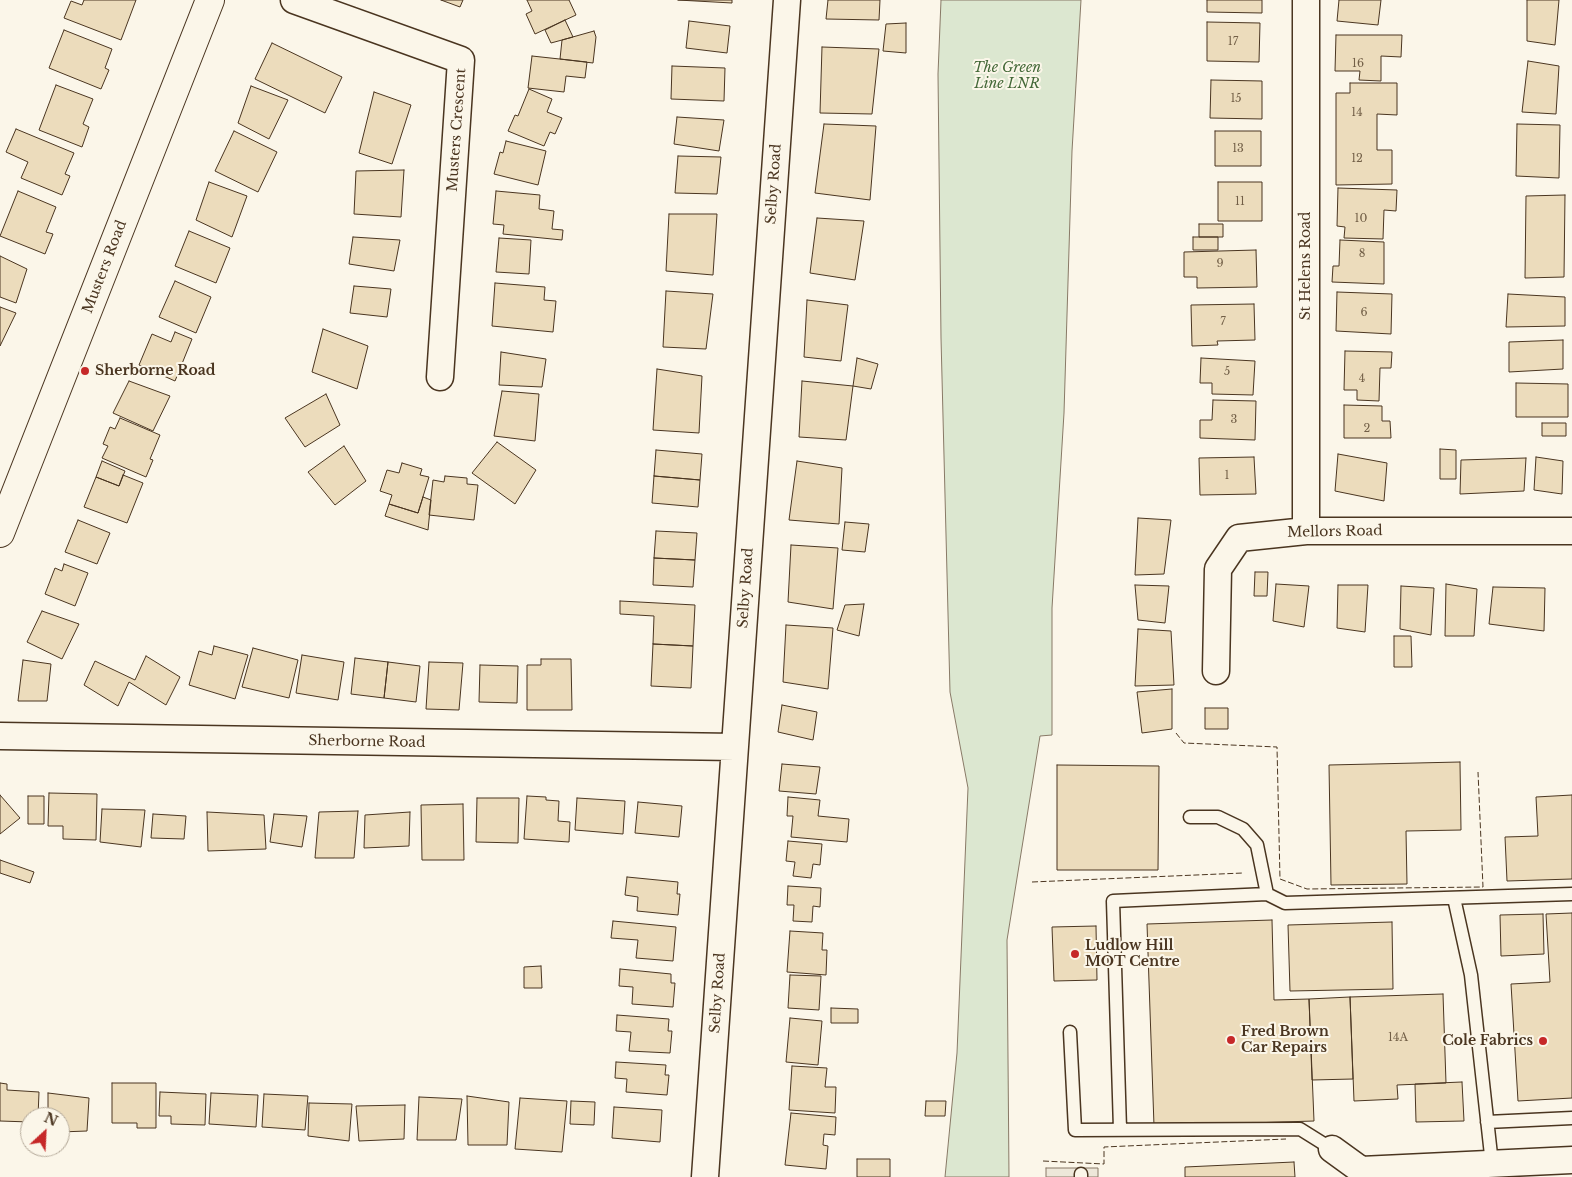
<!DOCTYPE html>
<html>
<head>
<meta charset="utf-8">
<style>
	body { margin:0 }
	#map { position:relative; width:1572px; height:1177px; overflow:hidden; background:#fbf6e9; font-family:"Libre Baskerville",serif }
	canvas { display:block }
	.north { position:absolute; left:20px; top:1107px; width:50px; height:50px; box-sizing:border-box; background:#fbf6e9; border:1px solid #b4a999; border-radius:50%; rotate:25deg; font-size:14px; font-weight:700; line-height:20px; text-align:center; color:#4a3520 }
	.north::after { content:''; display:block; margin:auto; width:18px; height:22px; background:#c62828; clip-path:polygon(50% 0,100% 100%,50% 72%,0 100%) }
</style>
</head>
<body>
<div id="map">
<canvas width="1572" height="1177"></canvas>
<div class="north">N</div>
</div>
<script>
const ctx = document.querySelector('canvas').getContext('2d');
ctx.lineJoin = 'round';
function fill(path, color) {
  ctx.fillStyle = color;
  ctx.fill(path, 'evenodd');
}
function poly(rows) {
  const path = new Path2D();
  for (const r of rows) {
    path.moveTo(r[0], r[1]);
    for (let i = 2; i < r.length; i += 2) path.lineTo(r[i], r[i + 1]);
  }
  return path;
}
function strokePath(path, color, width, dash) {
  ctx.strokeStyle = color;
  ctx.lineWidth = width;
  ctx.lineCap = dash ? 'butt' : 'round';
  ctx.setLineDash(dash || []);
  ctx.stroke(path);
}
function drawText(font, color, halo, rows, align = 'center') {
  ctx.font = font + ' "Libre Baskerville",serif';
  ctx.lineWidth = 4;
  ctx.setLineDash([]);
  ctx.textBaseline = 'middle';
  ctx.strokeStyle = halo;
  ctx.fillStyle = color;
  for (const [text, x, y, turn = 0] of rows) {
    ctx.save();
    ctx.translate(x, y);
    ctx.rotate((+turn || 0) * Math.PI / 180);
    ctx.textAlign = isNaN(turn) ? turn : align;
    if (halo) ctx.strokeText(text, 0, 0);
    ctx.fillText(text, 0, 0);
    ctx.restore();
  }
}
const green = poly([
	[941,0,1081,0,1072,151,1064,413,1052,608,1052,735,1040,736,1007,940,1009,1177,945,1177,957,1053,968,788,950,692,941,338,938,74,941,0]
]);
const parking = poly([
	[1046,1168,1098,1168,1098,1177,1046,1177,1046,1168]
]);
const building = poly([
	[84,0,136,0,121,40,64,18,71,1,82,5,84,0],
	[441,0,463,0,460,7,441,0],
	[527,0,569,0,576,15,535,34,526,14,532,11,527,0],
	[678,0,732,0,732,3,678,0],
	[828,0,880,0,879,20,826,19,828,0],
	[1207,0,1262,0,1262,13,1207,12,1207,0],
	[1339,0,1381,0,1378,25,1337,21,1339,0],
	[1527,0,1559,0,1555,45,1527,41,1527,0],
	[565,20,573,37,551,43,545,30,565,20],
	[689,21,730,26,727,53,686,48,689,21],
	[1207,22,1260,23,1259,62,1207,61,1207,22],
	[906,23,906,53,883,51,886,24,906,23],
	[64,30,112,49,105,68,109,70,101,89,49,68,64,30],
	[594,31,596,37,593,63,560,59,562,40,594,31],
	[1336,35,1402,35,1401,57,1381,56,1381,81,1359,80,1360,71,1335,71,1336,35],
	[272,43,342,77,325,113,255,79,272,43],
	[822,47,879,49,872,114,820,113,822,47],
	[532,56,587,62,585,78,566,76,564,92,528,88,532,56],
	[1528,61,1559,66,1556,114,1522,112,1528,61],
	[672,66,725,68,724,101,671,99,672,66],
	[1211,80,1262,81,1262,119,1210,118,1211,80],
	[1350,83,1397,83,1397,115,1377,114,1377,150,1392,150,1392,184,1336,185,1336,93,1350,93,1350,83],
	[56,85,93,99,83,124,89,127,82,147,39,130,56,85],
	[251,86,288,100,269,139,238,123,251,86],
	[529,89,552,99,547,112,562,118,555,134,550,132,544,146,508,131,515,115,518,116,529,89],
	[374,92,411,105,392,164,359,153,374,92],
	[677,117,724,120,719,151,674,144,677,117],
	[824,124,876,126,870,200,815,193,824,124],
	[1517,124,1560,125,1559,178,1516,176,1517,124],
	[16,129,74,153,65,174,70,176,62,195,21,178,28,162,6,152,16,129],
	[234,131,277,152,258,192,215,171,234,131],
	[1215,131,1261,131,1261,166,1215,166,1215,131],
	[506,141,546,151,538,185,494,174,500,152,503,153,506,141],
	[678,156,721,157,717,194,675,193,678,156],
	[404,170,401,217,354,214,356,171,404,170],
	[209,182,247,196,232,237,196,220,209,182],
	[1218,182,1262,182,1262,221,1218,221,1218,182],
	[1338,188,1397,190,1396,211,1384,210,1383,239,1344,238,1345,227,1337,226,1338,188],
	[18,191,56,207,46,232,53,234,45,254,0,236,18,191],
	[496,191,540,195,539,209,554,211,552,229,563,230,562,240,503,234,504,225,493,224,496,191],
	[1565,195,1564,277,1525,278,1526,196,1565,195],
	[669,214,717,214,713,275,666,271,669,214],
	[817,218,864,221,855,280,810,273,817,218],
	[1199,224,1223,224,1223,237,1199,237,1199,224],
	[189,231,230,248,216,283,175,266,189,231],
	[353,237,400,240,394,271,349,264,353,237],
	[1193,237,1218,237,1218,250,1193,250,1193,237],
	[499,238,531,240,529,274,496,272,499,238],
	[1340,240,1384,242,1384,284,1332,282,1333,266,1339,266,1340,240],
	[1256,250,1257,287,1197,288,1197,277,1184,277,1184,252,1256,250],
	[0,256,27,269,16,303,0,297,0,256],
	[175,281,211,297,196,333,159,317,175,281],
	[495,283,545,287,544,300,556,301,553,332,492,326,495,283],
	[354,286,391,289,387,317,350,313,354,286],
	[666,291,713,294,706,349,663,347,666,291],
	[1337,292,1392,294,1391,334,1336,331,1337,292],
	[1508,294,1565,297,1565,326,1506,327,1508,294],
	[807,300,848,305,841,361,804,357,807,300],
	[1254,304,1255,340,1217,341,1218,345,1192,346,1191,305,1254,304],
	[0,307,16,313,0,346,0,307],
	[323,329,368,346,357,389,312,372,323,329],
	[175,332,192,339,175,381,139,365,152,334,171,342,175,332],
	[1563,340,1563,369,1509,372,1509,342,1563,340],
	[1345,351,1392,352,1391,368,1380,368,1379,401,1357,400,1357,390,1344,390,1345,351],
	[501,352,546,359,542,387,499,385,501,352],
	[857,358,878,364,871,389,853,386,857,358],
	[1201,358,1255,361,1253,395,1212,394,1212,383,1200,383,1201,358],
	[657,369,702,376,699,433,653,430,657,369],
	[129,381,170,396,153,431,113,413,129,381],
	[802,381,853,386,846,440,799,437,802,381],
	[1516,383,1568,384,1568,417,1516,417,1516,383],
	[502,391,539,394,535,441,494,436,502,391],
	[326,394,340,425,305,447,285,418,326,394],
	[1213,400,1256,401,1255,440,1200,438,1200,420,1212,420,1213,400],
	[1344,405,1382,406,1382,421,1390,421,1391,438,1344,438,1344,405],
	[120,418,160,435,150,459,153,460,146,477,102,458,108,446,103,444,110,427,115,429,120,418],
	[1542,423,1566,423,1566,436,1542,436,1542,423],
	[497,442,536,470,515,504,472,473,497,442],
	[344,446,366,481,335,505,308,472,344,446],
	[1440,449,1456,450,1456,479,1440,479,1440,449],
	[656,450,702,454,700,480,654,476,656,450],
	[1338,454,1387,463,1384,501,1335,491,1338,454],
	[1254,457,1256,494,1200,495,1199,458,1254,457],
	[1536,457,1563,461,1562,494,1534,490,1536,457],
	[1526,458,1524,491,1460,494,1461,460,1526,458],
	[102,461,125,471,119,486,96,477,102,461],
	[797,461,842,468,839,524,789,520,797,461],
	[402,463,422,469,420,475,429,477,418,513,389,504,392,495,380,491,387,470,399,473,402,463],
	[123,475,143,483,127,523,84,507,96,477,119,486,123,475],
	[445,476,467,478,467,484,478,485,474,520,429,515,433,480,444,482,445,476],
	[654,476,700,480,698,507,652,503,654,476],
	[423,497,431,500,428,530,385,516,389,504,418,513,423,497],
	[1138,518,1171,520,1164,574,1135,575,1138,518],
	[78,520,110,533,97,564,65,552,78,520],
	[845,522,869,524,865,552,842,550,845,522],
	[656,531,697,533,695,560,654,558,656,531],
	[791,545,838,548,833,609,788,602,791,545],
	[654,558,695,560,693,587,653,585,654,558],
	[64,564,88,573,75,606,45,594,55,568,62,571,64,564],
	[1255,572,1268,572,1267,596,1254,596,1255,572],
	[1276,584,1309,586,1304,627,1273,621,1276,584],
	[1446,584,1477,589,1474,636,1445,636,1446,584],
	[1135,585,1169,586,1165,623,1138,620,1135,585],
	[1338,585,1368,585,1365,632,1337,628,1338,585],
	[1401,586,1434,588,1431,635,1400,629,1401,586],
	[1493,587,1545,588,1544,631,1489,624,1493,587],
	[620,601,695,605,693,646,653,644,654,616,620,614,620,601],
	[864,604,859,636,837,630,845,605,864,604],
	[42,611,79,624,62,659,27,642,42,611],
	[786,625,833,628,828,689,783,682,786,625],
	[1138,629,1171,631,1174,685,1135,686,1138,629],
	[1394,636,1411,636,1412,667,1394,667,1394,636],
	[653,644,693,646,691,688,651,686,653,644],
	[214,646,248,655,235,699,189,685,199,651,212,655,214,646],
	[253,648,298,660,289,698,242,687,253,648],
	[302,655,344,662,338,700,296,693,302,655],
	[146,656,180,677,166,705,129,682,118,706,84,685,95,661,135,680,146,656],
	[355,658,388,662,384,698,351,694,355,658],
	[541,659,571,659,572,710,527,710,527,665,541,665,541,659],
	[23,660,51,664,47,701,18,701,23,660],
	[388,662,420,666,416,702,384,698,388,662],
	[429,662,463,663,459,710,426,709,429,662],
	[480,665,518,666,517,703,479,702,480,665],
	[1172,689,1172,729,1142,733,1137,692,1172,689],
	[782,705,817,712,813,740,778,732,782,705],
	[1205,708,1228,708,1228,729,1205,729,1205,708],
	[1460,762,1461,830,1406,831,1407,884,1331,885,1329,765,1460,762],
	[782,764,820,767,816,794,779,791,782,764],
	[1057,765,1159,766,1158,870,1057,870,1057,765],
	[49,793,97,794,96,840,63,839,63,826,48,826,49,793],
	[0,795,20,818,0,834,0,795],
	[1572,795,1572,879,1507,881,1505,837,1538,836,1536,797,1572,795],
	[28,796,44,796,44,824,28,824,28,796],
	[527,796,546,797,546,800,559,801,558,821,570,822,569,842,524,839,527,796],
	[788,797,820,800,818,816,849,819,847,842,791,837,793,816,787,816,788,797],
	[477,798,519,798,518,843,476,842,477,798],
	[577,798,625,801,623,834,575,830,577,798],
	[638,802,682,806,679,837,635,833,638,802],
	[463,804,464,860,422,860,421,805,463,804],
	[102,809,145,810,141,847,100,842,102,809],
	[358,811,354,858,315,858,319,812,358,811],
	[207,812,264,815,266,849,208,851,207,812],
	[410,812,409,846,364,848,365,815,410,812],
	[153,814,186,816,184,839,151,838,153,814],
	[274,814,307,816,302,847,270,842,274,814],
	[788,841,822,844,820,865,813,864,811,878,793,876,795,862,786,861,788,841],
	[0,860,34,872,30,883,0,873,0,860],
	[627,877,678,882,677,894,680,894,678,915,637,911,638,897,625,895,627,877],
	[788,886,821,888,820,907,813,906,812,922,793,921,794,905,787,905,788,886],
	[1572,913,1572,1098,1518,1101,1511,984,1550,982,1546,914,1572,913],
	[1543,914,1544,954,1501,956,1500,915,1543,914],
	[1272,920,1274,1000,1309,999,1314,1121,1154,1126,1147,924,1272,920],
	[613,921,676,927,673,961,636,958,638,940,611,938,613,921],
	[1392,922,1393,989,1290,991,1288,925,1392,922],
	[1096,926,1097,980,1054,981,1052,927,1096,926],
	[790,931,823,933,822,950,827,950,826,975,787,972,790,931],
	[541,966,542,988,524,988,524,967,541,966],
	[620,969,671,974,671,983,675,983,673,1007,632,1004,633,987,619,986,620,969],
	[790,975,821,976,819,1010,788,1008,790,975],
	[1443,994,1446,1083,1397,1085,1398,1099,1354,1101,1350,997,1443,994],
	[1350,997,1353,1079,1312,1080,1309,999,1350,997],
	[831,1008,858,1009,858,1023,831,1023,831,1008],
	[617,1015,669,1019,668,1031,672,1031,670,1053,629,1051,631,1032,616,1031,617,1015],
	[790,1018,822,1021,818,1065,786,1062,790,1018],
	[616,1062,666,1065,665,1075,669,1075,667,1095,626,1092,627,1079,615,1078,616,1062],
	[792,1066,827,1068,825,1087,836,1087,835,1113,789,1110,792,1066],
	[1462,1082,1464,1121,1416,1122,1415,1084,1462,1082],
	[0,1083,7,1084,7,1090,39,1092,38,1117,30,1117,30,1122,0,1121,0,1083],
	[112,1083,156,1083,156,1128,137,1128,137,1123,112,1123,112,1083],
	[160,1092,206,1094,205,1125,171,1124,171,1116,159,1116,160,1092],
	[48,1093,89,1098,87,1131,60,1132,60,1117,48,1117,48,1093],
	[211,1093,258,1095,256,1127,209,1124,211,1093],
	[264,1094,308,1096,305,1130,262,1127,264,1094],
	[467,1096,509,1102,507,1145,468,1145,467,1096],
	[419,1097,462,1099,456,1140,417,1140,419,1097],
	[520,1098,567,1101,562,1152,515,1149,520,1098],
	[571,1101,595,1102,594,1125,570,1124,571,1101],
	[926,1101,946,1101,945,1116,925,1116,926,1101],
	[309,1103,352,1104,349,1141,308,1136,309,1103],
	[405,1105,404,1139,359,1141,356,1106,405,1105],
	[614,1107,662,1110,660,1142,612,1138,614,1107],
	[791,1113,836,1117,835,1135,824,1134,823,1145,828,1146,826,1169,785,1165,791,1113],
	[857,1159,890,1159,890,1177,857,1177,857,1159],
	[1294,1162,1295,1177,1185,1177,1185,1167,1294,1162]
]);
const service = poly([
	[1190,817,1218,817,1243,829,1257,845,1267,894,1285,903,1572,894],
	[1454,898,1471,975,1492,1164],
	[1070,1032,1075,1130,1300,1129,1332,1149],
	[1487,1122,1572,1118],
	[1120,1129,1113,901,1267,894],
	[1081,1174,1081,1177]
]);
const minor = poly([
	[294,0,461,60,440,377],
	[1306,0,1306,531],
	[1216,671,1218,569,1239,538,1306,531,1572,531],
	[0,736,735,747],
	[1332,1149,1361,1170,1572,1160],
	[705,1177,787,0]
]);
const tertiary = poly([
	[0,533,210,0]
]);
const fence = poly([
	[1176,733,1184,743,1277,747,1280,879,1307,889,1483,887,1478,772],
	[1032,882,1243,873],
	[1043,1161,1104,1164,1104,1147,1286,1139]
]);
const markers = [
	[85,371,5,"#c62828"],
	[1075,954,5,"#c62828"],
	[1231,1040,5,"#c62828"],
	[1543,1041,5,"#c62828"]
];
const numberNames = [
	["17",1233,42],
	["16",1358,64],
	["15",1236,99],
	["14",1357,113],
	["13",1238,149],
	["12",1357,159],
	["11",1240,202],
	["10",1361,219],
	["8",1362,254],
	["9",1220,264],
	["6",1364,313],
	["7",1223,322],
	["5",1227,372],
	["4",1362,379],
	["3",1234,420],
	["2",1367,429],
	["1",1227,476],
	["14A",1398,1038]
];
const parkNames = [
	["The Green",1007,68],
	["Line LNR",1007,84]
];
const streetNames = [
	["Musters Crescent",457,130,-86],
	["Selby Road",774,184,-86],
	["St Helens Road",1306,266,-90],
	["Musters Road",105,267,-69],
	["Mellors Road",1335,532,-1],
	["Selby Road",746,588,-86],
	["Sherborne Road",367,742,1],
	["Selby Road",718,993,-86]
];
const poiNames = [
	["Sherborne Road",95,371],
	["Ludlow Hill",1085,946],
	["MOT Centre",1085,962],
	["Fred Brown",1241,1032],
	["Car Repairs",1241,1048],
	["Cole Fabrics",1533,1041,"right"]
];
fill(green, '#dce7d0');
strokePath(green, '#887966', 1);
fill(parking, '#ede7d9');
strokePath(parking, '#887966', 1);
fill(building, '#ecdcbc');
strokePath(building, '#4a3520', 1);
strokePath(service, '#4a3520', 15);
strokePath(minor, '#4a3520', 29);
strokePath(tertiary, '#4a3520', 30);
strokePath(service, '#fbf6e9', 12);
strokePath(minor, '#fbf6e9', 26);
strokePath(tertiary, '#fbf6e9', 28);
strokePath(fence, '#4a3520', 1, [6, 2.5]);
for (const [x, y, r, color] of markers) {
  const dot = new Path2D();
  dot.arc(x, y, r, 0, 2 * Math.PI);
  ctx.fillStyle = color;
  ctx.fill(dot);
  strokePath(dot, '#fbf6e9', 2);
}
drawText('11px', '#725f47', null, numberNames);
drawText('italic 14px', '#436837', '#fbf6e9', parkNames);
drawText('14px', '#4a3520', '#fbf6e9', streetNames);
drawText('bold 14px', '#4a3520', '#fbf6e9', poiNames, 'left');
</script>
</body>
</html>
